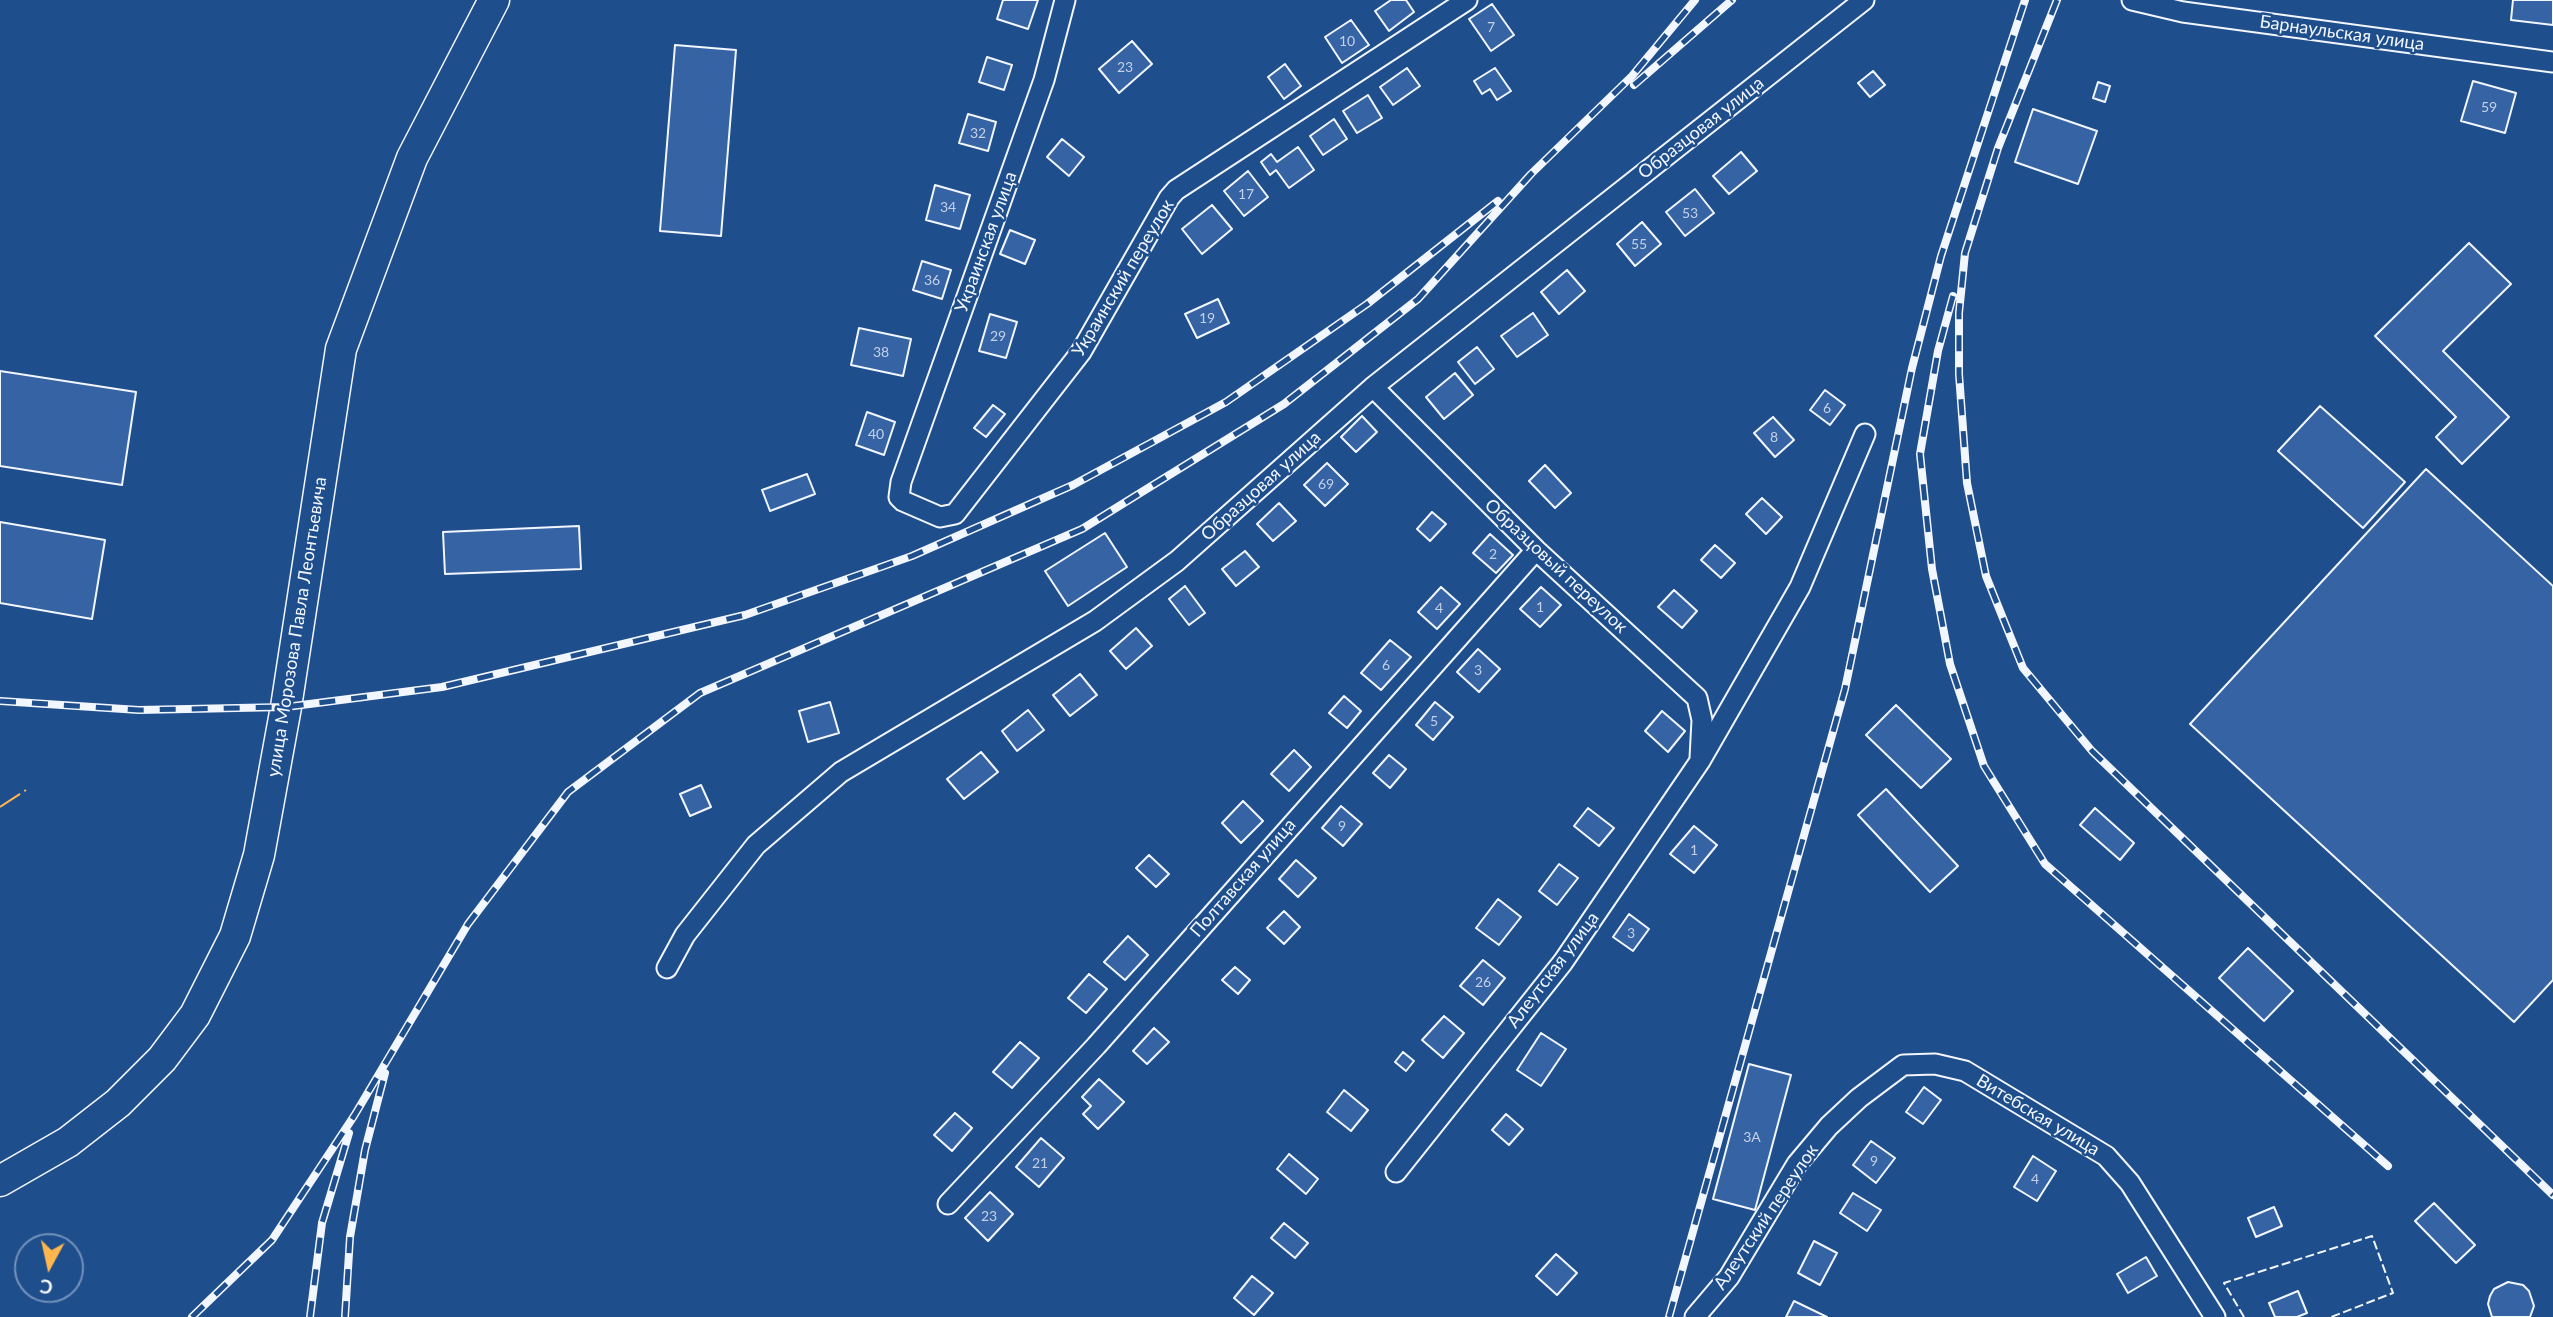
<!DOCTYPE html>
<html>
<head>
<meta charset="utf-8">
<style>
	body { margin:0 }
	#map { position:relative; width:2553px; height:1317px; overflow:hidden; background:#1f4e8c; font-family:Lato,sans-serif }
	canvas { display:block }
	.north { position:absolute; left:14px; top:1233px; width:70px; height:70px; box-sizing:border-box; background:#1f4e8c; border:2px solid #7391ba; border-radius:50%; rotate:188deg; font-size:19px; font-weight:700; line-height:28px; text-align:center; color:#f2f6ff }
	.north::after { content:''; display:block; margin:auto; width:24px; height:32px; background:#ffb74d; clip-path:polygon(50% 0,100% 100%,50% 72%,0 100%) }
</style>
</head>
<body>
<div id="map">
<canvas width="2553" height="1317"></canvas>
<div class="north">С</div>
</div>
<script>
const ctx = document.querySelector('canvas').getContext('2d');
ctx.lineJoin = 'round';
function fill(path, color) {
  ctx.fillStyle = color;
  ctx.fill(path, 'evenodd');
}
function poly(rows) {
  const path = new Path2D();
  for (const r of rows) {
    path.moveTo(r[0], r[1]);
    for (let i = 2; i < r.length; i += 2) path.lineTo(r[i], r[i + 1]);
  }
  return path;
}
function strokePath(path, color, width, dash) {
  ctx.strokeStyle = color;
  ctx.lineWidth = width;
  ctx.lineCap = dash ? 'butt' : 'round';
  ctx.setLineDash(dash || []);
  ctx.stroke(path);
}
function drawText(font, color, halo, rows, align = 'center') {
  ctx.font = font + ' Lato,sans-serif';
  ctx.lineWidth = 5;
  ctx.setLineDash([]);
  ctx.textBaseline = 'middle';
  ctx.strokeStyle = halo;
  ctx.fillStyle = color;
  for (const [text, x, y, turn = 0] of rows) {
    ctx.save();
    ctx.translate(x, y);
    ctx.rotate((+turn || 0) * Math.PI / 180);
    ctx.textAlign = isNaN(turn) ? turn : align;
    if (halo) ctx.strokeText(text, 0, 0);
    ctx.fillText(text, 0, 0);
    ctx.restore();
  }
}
const building = poly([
	[1003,0,1038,0,1028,29,997,19,1003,0],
	[1391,0,1406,0,1414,12,1389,31,1375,11,1391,0],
	[2513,0,2553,0,2553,25,2511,20,2513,0],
	[1492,4,1514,35,1491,51,1469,19,1492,4],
	[1351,20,1369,45,1342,63,1325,37,1351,20],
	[1132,41,1152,64,1119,93,1099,69,1132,41],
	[675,45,736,50,721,236,660,231,675,45],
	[987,57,1012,65,1004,90,979,82,987,57],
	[1285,64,1301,86,1284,99,1268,77,1285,64],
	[1407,68,1420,86,1393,105,1380,87,1407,68],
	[1495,68,1511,91,1497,100,1490,89,1482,94,1474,81,1495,68],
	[1873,71,1885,85,1870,97,1858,83,1873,71],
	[2473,81,2516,93,2505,133,2461,121,2473,81],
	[2098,82,2110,86,2105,102,2093,98,2098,82],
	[1368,95,1382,118,1357,133,1343,111,1368,95],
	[2033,109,2097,131,2078,184,2015,162,2033,109],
	[968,114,996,122,988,151,959,143,968,114],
	[1334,119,1347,139,1323,155,1310,136,1334,119],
	[1062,139,1084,157,1069,176,1047,157,1062,139],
	[1298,147,1314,170,1289,188,1276,170,1270,175,1261,162,1271,154,1277,162,1298,147],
	[1741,152,1757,171,1729,194,1713,176,1741,152],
	[1248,171,1268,197,1244,216,1224,191,1248,171],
	[935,185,970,195,960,229,926,220,935,185],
	[1695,189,1714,213,1685,236,1666,212,1695,189],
	[1212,205,1232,229,1202,254,1182,229,1212,205],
	[1642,222,1661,244,1635,266,1617,244,1642,222],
	[1010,230,1035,240,1025,264,1000,254,1010,230],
	[2469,243,2511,284,2443,351,2509,417,2462,464,2436,437,2456,417,2375,336,2469,243],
	[922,261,951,270,942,299,913,290,922,261],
	[1567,270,1585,291,1559,314,1541,292,1567,270],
	[1218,299,1229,323,1197,338,1185,314,1218,299],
	[1533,313,1548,335,1517,357,1501,336,1533,313],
	[990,314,1017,322,1006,358,979,351,990,314],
	[859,328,911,339,903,376,851,365,859,328],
	[1477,347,1494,369,1475,384,1458,362,1477,347],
	[0,371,136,392,122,485,0,466,0,371],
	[1455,373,1473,395,1444,419,1426,397,1455,373],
	[1825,390,1845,405,1830,425,1810,410,1825,390],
	[993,405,1005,414,986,437,974,428,993,405],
	[2320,406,2405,482,2363,528,2278,451,2320,406],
	[867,412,895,422,884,455,856,445,867,412],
	[1362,416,1377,432,1356,452,1341,437,1362,416],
	[1773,417,1794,440,1775,457,1754,433,1773,417],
	[1327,463,1348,484,1325,506,1304,485,1327,463],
	[1545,465,1571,493,1555,508,1529,481,1545,465],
	[2426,469,2553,586,2553,980,2514,1022,2190,724,2426,469],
	[807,474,815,494,770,511,762,490,807,474],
	[1762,498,1782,517,1766,534,1746,514,1762,498],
	[1279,503,1296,521,1273,541,1257,524,1279,503],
	[1432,512,1446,524,1430,541,1417,529,1432,512],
	[0,522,105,540,92,619,0,603,0,522],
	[579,526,581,569,445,574,443,532,579,526],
	[1105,533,1127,567,1068,606,1045,571,1105,533],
	[1490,534,1513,555,1496,573,1473,553,1490,534],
	[1715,545,1735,563,1721,578,1701,560,1715,545],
	[1245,551,1259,567,1236,586,1222,569,1245,551],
	[1185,586,1205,613,1189,625,1169,599,1185,586],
	[1441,587,1460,604,1437,629,1418,612,1441,587],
	[1541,587,1561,605,1540,627,1520,609,1541,587],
	[1674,590,1697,611,1682,628,1658,607,1674,590],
	[1136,628,1152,646,1126,669,1110,651,1136,628],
	[1390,640,1411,657,1381,690,1361,673,1390,640],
	[1478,649,1500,669,1479,692,1457,672,1478,649],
	[1080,674,1097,695,1070,716,1053,695,1080,674],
	[1344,696,1361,711,1347,728,1329,713,1344,696],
	[830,702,839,733,808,742,799,711,830,702],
	[1435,702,1453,717,1433,740,1416,725,1435,702],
	[1896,705,1951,759,1921,788,1866,735,1896,705],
	[1028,710,1044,730,1017,751,1002,731,1028,710],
	[1662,711,1685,731,1668,752,1645,731,1662,711],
	[1294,750,1311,767,1289,791,1271,774,1294,750],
	[981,752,998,772,964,799,947,779,981,752],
	[1389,755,1406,769,1390,788,1373,773,1389,755],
	[701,785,711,807,690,816,680,794,701,785],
	[1886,789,1958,866,1930,892,1858,815,1886,789],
	[1243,801,1263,821,1241,843,1222,823,1243,801],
	[1341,806,1362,824,1343,846,1322,828,1341,806],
	[1588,808,1614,828,1599,846,1574,826,1588,808],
	[2095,808,2134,843,2120,860,2080,825,2095,808],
	[1694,826,1717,845,1694,873,1670,854,1694,826],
	[1149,855,1169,874,1156,887,1136,868,1149,855],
	[1296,860,1316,878,1298,897,1279,879,1296,860],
	[1559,864,1578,878,1557,905,1539,891,1559,864],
	[1498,899,1521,917,1499,945,1476,928,1498,899],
	[1284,911,1300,927,1284,944,1267,928,1284,911],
	[1629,914,1649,929,1633,951,1613,937,1629,914],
	[1128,936,1148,955,1125,980,1104,962,1128,936],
	[2248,948,2293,991,2264,1021,2219,978,2248,948],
	[1483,960,1505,978,1483,1005,1460,986,1483,960],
	[1235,967,1250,980,1238,994,1222,980,1235,967],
	[1089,974,1107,989,1086,1013,1068,998,1089,974],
	[1444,1016,1464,1033,1443,1058,1422,1040,1444,1016],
	[1154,1028,1169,1042,1147,1064,1133,1051,1154,1028],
	[1541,1033,1566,1049,1541,1086,1517,1070,1541,1033],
	[1020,1042,1039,1058,1012,1088,993,1072,1020,1042],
	[1403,1052,1414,1061,1406,1071,1395,1062,1403,1052],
	[1749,1064,1791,1075,1755,1210,1713,1199,1749,1064],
	[1099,1079,1124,1102,1098,1129,1083,1114,1091,1106,1082,1097,1099,1079],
	[1924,1087,1941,1100,1923,1124,1906,1112,1924,1087],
	[1344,1090,1368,1110,1351,1131,1327,1112,1344,1090],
	[955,1113,972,1128,952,1151,934,1135,955,1113],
	[1506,1114,1523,1129,1509,1145,1492,1130,1506,1114],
	[1041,1138,1064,1158,1039,1187,1016,1167,1041,1138],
	[1871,1141,1895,1158,1876,1183,1853,1165,1871,1141],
	[1289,1154,1318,1179,1306,1194,1277,1169,1289,1154],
	[2033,1156,2056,1171,2037,1201,2014,1187,2033,1156],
	[990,1192,1013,1214,988,1241,965,1218,990,1192],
	[1853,1193,1881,1210,1867,1231,1840,1213,1853,1193],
	[2434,1203,2475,1245,2456,1263,2415,1221,2434,1203],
	[2274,1207,2282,1226,2256,1237,2248,1218,2274,1207],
	[1284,1223,1308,1243,1295,1258,1271,1238,1284,1223],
	[1814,1241,1837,1253,1820,1285,1798,1273,1814,1241],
	[1556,1254,1577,1273,1557,1295,1536,1276,1556,1254],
	[2146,1257,2157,1276,2128,1293,2117,1274,2146,1257],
	[1252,1276,1273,1293,1254,1315,1234,1298,1252,1276],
	[2508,1282,2523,1285,2529,1291,2534,1306,2530,1317,2492,1317,2488,1304,2490,1296,2494,1289,2508,1282],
	[2298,1291,2307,1313,2297,1317,2275,1317,2269,1303,2298,1291],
	[1794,1301,1827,1317,1786,1317,1794,1301]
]);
const street = poly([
	[1065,0,1044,80,901,482,899,497,903,501,940,517,955,514,1081,352,1169,198,1176,190,1467,0],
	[2132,0,2183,12,2553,62],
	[1373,387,1536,550,1697,698,1702,720,1700,758],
	[667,968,685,935,756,845,841,772,1095,621,1177,561,1373,387,1864,0],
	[1396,1172,1563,962,1700,761,1800,587,1865,434],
	[948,1204,1096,1046,1536,550],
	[1695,1317,1729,1277,1797,1164,1829,1126,1859,1098,1903,1065,1935,1064,1965,1071,2106,1156,2130,1183,2215,1317]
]);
const primary = poly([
	[0,1181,68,1142,118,1103,162,1059,195,1015,235,936,259,855,286,707,341,349,412,158,494,0]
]);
const rail = poly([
	[2057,0,1998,148,1965,253,1959,313,1959,374,1967,483,1986,576,2023,668,2092,751,2553,1195],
	[1634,85,1732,0],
	[1953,296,1938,351,1920,454,1932,569,1950,664,1984,766,2045,864,2388,1166],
	[0,701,139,710,286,707,442,687,745,615,912,556,1073,485,1226,402,1367,304,1498,201],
	[192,1317,272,1240,354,1116,468,924,568,792,700,693,1082,529,1284,404,1418,299,1531,174,1632,76,1695,0],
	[310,1317,322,1223,349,1133],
	[345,1317,350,1237,365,1150,385,1073],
	[1669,1317,1845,689,1912,368,1941,256,2025,0]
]);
const fence = poly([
	[2244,1317,2224,1283,2372,1236,2393,1293,2331,1317]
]);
const power = poly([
	[0,807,26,790]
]);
const numberNames = [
	["7",1491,27],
	["10",1347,41],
	["23",1125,67],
	["59",2489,107],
	["32",978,133],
	["17",1246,194],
	["34",948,207],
	["53",1690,213],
	["55",1639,244],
	["36",932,280],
	["19",1207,318],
	["29",998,336],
	["38",881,352],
	["6",1827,408],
	["40",876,434],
	["8",1774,437],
	["69",1326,484],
	["2",1493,554],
	["1",1540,607],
	["4",1439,608],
	["6",1386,665],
	["3",1478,670],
	["5",1434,721],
	["9",1342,826],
	["1",1694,850],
	["3",1631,933],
	["26",1483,982],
	["3А",1752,1137],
	["9",1874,1161],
	["21",1040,1163],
	["4",2035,1179],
	["23",989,1216]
];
const streetNames = [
	["Барнаульская улица",2342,33,8],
	["Образцовая улица",1701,128,-38],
	["Украинская улица",986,242,-70],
	["Украинский переулок",1123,278,-59],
	["Образцовая улица",1261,486,-42],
	["Образцовый переулок",1556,566,43],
	["улица Морозова Павла Леонтьевича",297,627,-81],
	["Полтавская улица",1243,878,-49],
	["Алеутская улица",1553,970,-53],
	["Витебская улица",2038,1115,31],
	["Алеутский переулок",1766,1217,-56]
];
fill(building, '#3563a3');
strokePath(building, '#f2f6ff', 2);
strokePath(street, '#f2f6ff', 23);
strokePath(primary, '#f2f6ff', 33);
strokePath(street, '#1f4e8c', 19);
strokePath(primary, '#1f4e8c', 30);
strokePath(rail, '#f2f6ff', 8);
strokePath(rail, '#1f4e8c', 5, [16]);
strokePath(fence, '#f2f6ff', 2, [9, 3.5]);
strokePath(power, '#ffb74d', 2, [24, 5, 3.5, 5]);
drawText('14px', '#c3d1e8', null, numberNames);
drawText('18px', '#f2f6ff', '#1f4e8c', streetNames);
</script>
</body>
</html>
